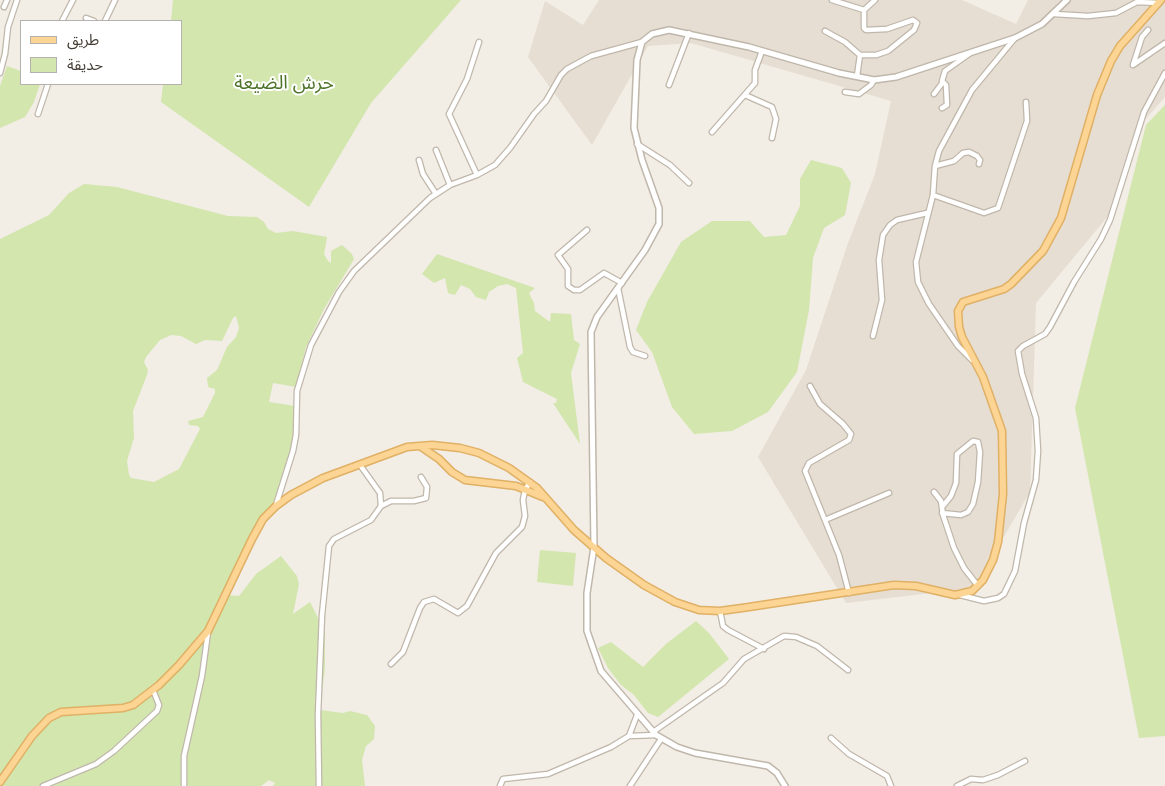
<!DOCTYPE html>
<html>
<head>
<meta charset="utf-8">
<style>
	body { margin:0 }
	#map { position:relative; width:1165px; height:786px; overflow:hidden; background:#f2ede5; font-family:"Space Grotesk","Noto Sans Arabic",sans-serif }
	canvas { display:block }
	.legend { position:absolute; left:20px; top:20px; width:162px; height:65px; box-sizing:border-box; background:#fff; border:1px solid #b4b1ae; margin:0; padding:6px 9px; list-style:none; font-size:15px; color:#443d35 }
	.legend li { display:flex; align-items:center; gap:10px; height:25px }
	.legend b { width:25px; border:1px solid #b4b1ae }
</style>
</head>
<body>
<div id="map">
<canvas width="1165" height="786"></canvas>
<ul class="legend">
<li><b style="height:6px;background:#fcd594"></b>طريق</li>
<li><b style="height:14px;background:#d2e6ae"></b>حديقة</li>
</ul>
</div>
<script>
const ctx = document.querySelector('canvas').getContext('2d');
ctx.lineJoin = 'round';
function fill(path, color) {
  ctx.fillStyle = color;
  ctx.fill(path, 'evenodd');
}
function poly(rows) {
  const path = new Path2D();
  for (const r of rows) {
    path.moveTo(r[0], r[1]);
    for (let i = 2; i < r.length; i += 2) path.lineTo(r[i], r[i + 1]);
  }
  return path;
}
function strokePath(path, color, width, dash) {
  ctx.strokeStyle = color;
  ctx.lineWidth = width;
  ctx.lineCap = dash ? 'butt' : 'round';
  ctx.setLineDash(dash || []);
  ctx.stroke(path);
}
function drawText(font, color, halo, rows, align = 'center') {
  ctx.font = font + ' "Space Grotesk","Noto Sans Arabic",sans-serif';
  ctx.lineWidth = 4;
  ctx.setLineDash([]);
  ctx.textBaseline = 'middle';
  ctx.strokeStyle = halo;
  ctx.fillStyle = color;
  for (const [text, x, y, turn = 0] of rows) {
    ctx.save();
    ctx.translate(x, y);
    ctx.rotate((+turn || 0) * Math.PI / 180);
    ctx.textAlign = isNaN(turn) ? turn : align;
    if (halo) ctx.strokeText(text, 0, 0);
    ctx.fillText(text, 0, 0);
    ctx.restore();
  }
}
const residential = poly([
	[599,0,962,0,1016,24,1028,0,1165,0,1165,97,1143,122,1118,204,1036,303,1030,492,974,588,846,603,758,457,806,370,848,243,875,174,891,101,691,43,648,46,592,145,528,57,545,1,583,25]
]);
const green = poly([
	[173,0,461,0,371,103,309,207,161,102,163,84,181,84,181,21,171,21],
	[7,66,21,71,21,84,40,84,34,102,25,117,0,128,0,86],
	[1165,105,1165,736,1139,738,1075,408,1146,125],
	[811,160,842,168,851,183,845,215,824,228,813,258,809,310,797,372,768,412,732,431,694,434,672,407,652,352,636,330,647,302,681,242,712,221,750,221,764,237,786,235,800,206,800,179],
	[84,184,117,187,228,216,257,217,264,222,268,229,276,233,293,231,327,237,324,254,328,261,331,263,331,251,342,245,352,254,354,259,324,309,306,347,296,387,273,383,269,402,295,406,293,450,276,501,263,518,227,595,239,596,256,574,281,556,297,576,299,584,293,614,310,602,325,632,325,667,320,710,343,713,350,711,367,715,375,726,374,739,366,746,362,760,365,786,273,786,275,783,269,780,261,786,0,786,0,239,49,215,69,193],
	[236,316,239,328,236,337,227,347,217,370,207,378,208,387,215,389,215,393,203,417,188,421,189,425,198,426,200,429,179,469,154,482,131,478,129,475,127,461,134,438,133,411,147,375,148,370,144,362,146,357,160,340,171,335,181,336,196,344,205,340,222,341,233,318],
	[437,254,535,288,529,293,534,303,535,311,550,322,551,313,571,314,574,340,580,344,571,373,580,444,553,403,556,403,557,399,523,382,517,358,523,353,516,288,507,284,498,286,489,292,486,300,476,297,470,289,461,285,455,295,448,293,445,278,434,283,422,274],
	[540,550,576,553,573,586,537,582],
	[696,621,709,633,729,659,658,717,648,713,634,695,621,685,608,668,598,648,611,642,643,667,666,644]
]);
const minor = poly([
	[832,0,864,10,864,28,866,30,887,29,913,20,917,23,914,30,888,51,876,55,860,55],
	[4,7,7,0],
	[864,10,875,0],
	[1054,14,1088,16,1116,13,1137,2,1158,3],
	[86,18,94,21],
	[62,21,73,0],
	[105,21,115,0],
	[1148,30,1142,37,1133,65,1165,43],
	[825,31,845,42,860,55,857,76],
	[0,73,5,54,8,27,17,0],
	[669,85,689,33],
	[845,92,859,94,871,85,874,80],
	[934,94,943,82],
	[745,95,772,107,776,119,772,138],
	[942,108,947,105,946,85,942,81,945,71,969,54],
	[38,114,48,84],
	[712,132,755,83,755,70,762,51],
	[637,144,670,165,689,183],
	[436,150,450,185],
	[419,160,423,174,436,194],
	[935,166,954,161,963,153,969,152,977,156,980,160,979,164],
	[477,175,449,114,467,79,479,42],
	[933,195,984,213,998,208,1027,121,1026,102],
	[587,230,558,255,568,269,568,286,574,290,580,290,604,273,622,283],
	[618,288,630,347,633,352,645,356],
	[873,336,882,300,879,260,883,235,890,225,897,220,927,213],
	[972,360,958,346,929,304,918,282,916,262,933,195,935,166,939,151,972,90,1015,38],
	[810,386,820,404,843,424,851,434,849,440,809,463,805,471,839,555,849,593],
	[934,492,941,501,943,515,954,548,964,568,978,586],
	[276,505,293,451,296,435,297,391,311,345,339,292,354,271,430,198,450,185,477,175,495,165,510,148,534,114,546,101,561,75,567,69,591,56,642,42],
	[381,506,391,501,414,501,426,498,427,487,421,477],
	[942,507,951,496,956,483,957,454,973,441,978,442,980,452,978,482,973,504,968,512,961,515,942,513],
	[825,520,889,493],
	[960,595,984,601,998,598,1004,594,1015,571,1024,523,1036,480,1038,451,1036,418,1022,374,1018,351,1023,346,1045,334,1050,327,1074,282,1101,239,1110,220,1144,112,1165,73],
	[720,611,723,626,728,630,764,649],
	[391,664,403,652,420,608,424,602,434,599,458,613,467,606,496,553,522,527,525,516,523,500,525,490,530,482],
	[653,732,723,683,744,659,784,636,796,637,817,646,848,670],
	[629,736,637,715],
	[831,738,849,754,887,776,891,786],
	[43,786,96,764,114,751,157,711,159,705,153,690],
	[184,786,184,756,202,676,208,632],
	[319,786,318,715,322,615,329,546,334,539,371,520,381,506,380,493,360,465],
	[500,786,503,779,548,774,611,747,629,736,656,735],
	[630,786,661,739],
	[957,786,971,779,983,780,998,775,1025,761]
]);
const tertiary = poly([
	[785,786,777,773,768,766,695,753,677,747,656,735,601,671,587,631,587,593,594,547,591,332,597,317,645,250,659,224,659,208,642,160,634,128,637,60,642,42,652,34,669,30,749,47,839,73,874,80,896,77,1015,38,1042,24,1067,0]
]);
const primary = poly([
	[420,446,439,459,452,472,465,480,516,486,543,497],
	[0,782,32,736,49,718,61,712,123,708,133,705,159,685,179,665,208,631,252,539,263,519,276,506,291,495,323,478,407,447,432,445,460,448,479,453,509,468,537,488,574,530,606,558,644,585,675,602,699,610,720,611,749,607,894,585,916,586,955,595,972,591,983,580,993,560,998,542,1003,494,1002,431,983,377,962,337,959,327,958,311,963,302,1004,289,1011,284,1043,251,1061,218,1097,95,1111,61,1120,46,1161,0]
]);
const parkNames = [
	["حرش الضيعة",284,84]
];
fill(residential, '#e6ded3');
fill(green, '#d2e6ae');
strokePath(minor, '#c0b7ab', 7);
strokePath(tertiary, '#c0b7ab', 8);
strokePath(primary, '#e0b065', 9);
strokePath(minor, '#fff', 4.5);
strokePath(tertiary, '#fff', 5);
strokePath(primary, '#fcd594', 6);
drawText('19px', '#4d742a', '#fff', parkNames);
</script>
</body>
</html>
